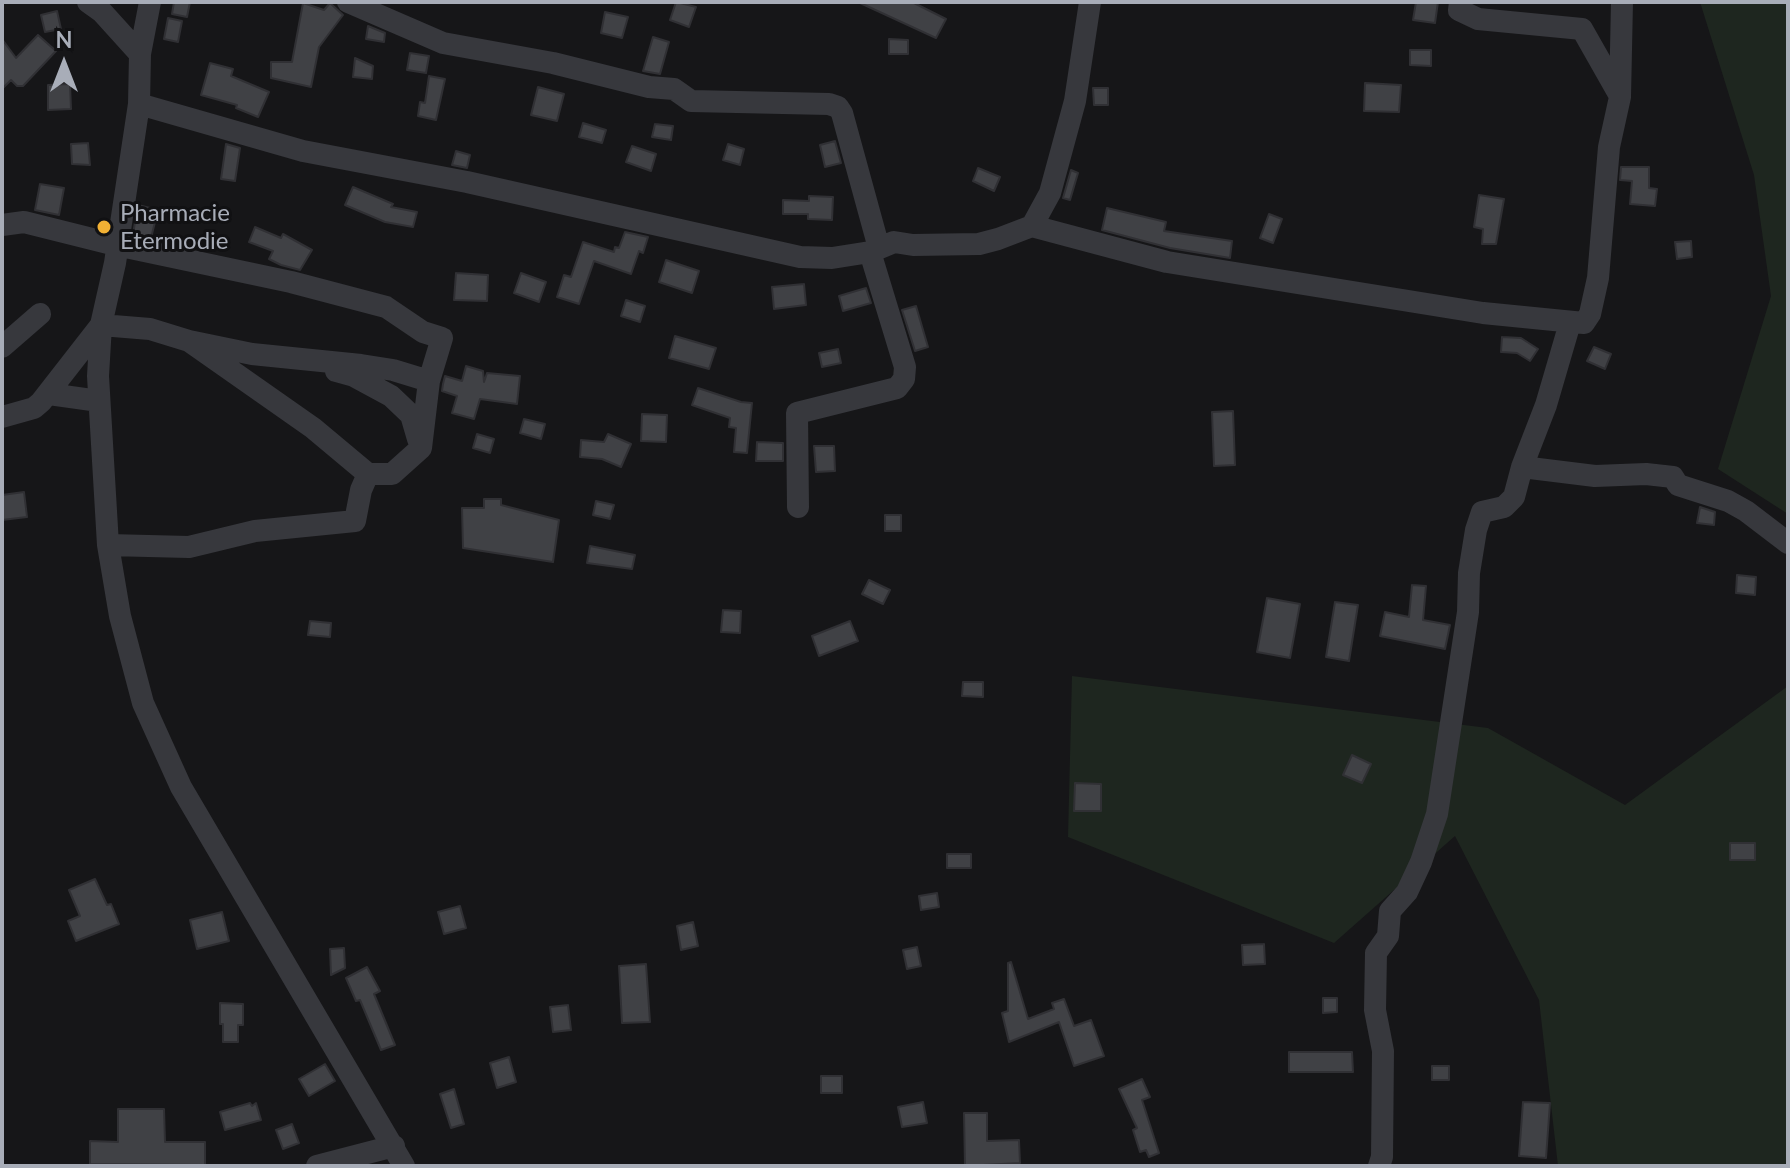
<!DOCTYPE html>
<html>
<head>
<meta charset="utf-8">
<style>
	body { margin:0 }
	#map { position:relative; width:1790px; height:1168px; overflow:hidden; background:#161618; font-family:Lato,sans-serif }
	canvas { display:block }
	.frame { position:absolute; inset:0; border:4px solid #a8adb8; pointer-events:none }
	.north { position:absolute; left:24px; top:24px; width:80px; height:80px; -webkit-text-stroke:6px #111113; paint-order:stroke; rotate:0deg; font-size:22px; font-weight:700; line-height:32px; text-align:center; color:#a8adb8 }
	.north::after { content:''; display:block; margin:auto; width:28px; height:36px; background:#a8adb8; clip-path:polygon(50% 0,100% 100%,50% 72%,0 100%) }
</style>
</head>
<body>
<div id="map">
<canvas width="1790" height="1168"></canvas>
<div class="frame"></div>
<div class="north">N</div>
</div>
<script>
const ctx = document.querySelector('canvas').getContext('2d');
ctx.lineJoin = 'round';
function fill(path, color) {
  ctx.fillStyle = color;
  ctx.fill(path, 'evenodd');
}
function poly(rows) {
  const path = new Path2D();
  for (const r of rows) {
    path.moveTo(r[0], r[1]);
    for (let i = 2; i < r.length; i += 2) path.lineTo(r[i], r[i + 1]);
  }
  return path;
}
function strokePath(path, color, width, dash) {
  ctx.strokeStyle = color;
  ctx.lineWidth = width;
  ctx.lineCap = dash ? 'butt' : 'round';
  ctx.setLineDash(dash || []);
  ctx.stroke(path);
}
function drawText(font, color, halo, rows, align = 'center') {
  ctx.font = font + ' Lato,sans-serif';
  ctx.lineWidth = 6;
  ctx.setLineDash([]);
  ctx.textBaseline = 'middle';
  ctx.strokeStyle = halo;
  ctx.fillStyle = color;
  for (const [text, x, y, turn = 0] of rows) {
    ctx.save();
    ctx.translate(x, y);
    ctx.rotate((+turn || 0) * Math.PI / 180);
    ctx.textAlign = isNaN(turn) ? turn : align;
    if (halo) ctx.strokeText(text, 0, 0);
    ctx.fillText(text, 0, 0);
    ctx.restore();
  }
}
const green = poly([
	[1700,2,1788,2,1788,514,1718,469,1771,296,1754,175],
	[1072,676,1488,728,1625,805,1788,686,1788,1166,1558,1166,1539,1000,1455,836,1334,943,1068,837]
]);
const building = poly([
	[174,2,190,2,187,17,172,14,174,2],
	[676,2,696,7,689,27,670,20,676,2],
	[858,2,912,2,946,19,936,38,858,2],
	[1416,2,1438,2,1435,23,1413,20,1416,2],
	[303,3,324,10,330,3,343,15,319,47,311,87,271,78,271,62,292,62,303,3],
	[57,11,61,29,45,32,41,15,57,11],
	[605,12,628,17,622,38,601,33,605,12],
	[168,18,182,21,178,42,164,39,168,18],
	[368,26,385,33,384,42,366,39,368,26],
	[38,35,56,51,23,86,17,86,11,80,2,89,2,39,16,58,38,35],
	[653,37,669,42,660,74,643,71,653,37],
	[889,39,908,40,908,54,889,54,889,39],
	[1410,50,1431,50,1431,66,1410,65,1410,50],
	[410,53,429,56,426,73,407,70,410,53],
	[355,58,373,66,372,79,353,77,355,58],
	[210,63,233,69,231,76,269,92,258,117,236,108,237,105,201,95,210,63],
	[429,76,445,79,436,120,418,116,420,102,425,103,429,76],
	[1365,83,1401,85,1399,112,1364,111,1365,83],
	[70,84,71,109,48,110,48,85,70,84],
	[538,87,564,94,557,121,531,115,538,87],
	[1093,88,1108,88,1108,105,1094,105,1093,88],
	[583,123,606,130,602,143,579,137,583,123],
	[655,124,673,126,671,140,652,137,655,124],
	[835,141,841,163,825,167,820,145,835,141],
	[88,143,90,165,72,164,71,144,88,143],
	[226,144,240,148,235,181,221,179,226,144],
	[728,144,744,149,740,165,723,160,728,144],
	[632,146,656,154,651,171,626,162,632,146],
	[456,151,470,155,467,168,452,165,456,151],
	[1621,167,1649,167,1649,188,1657,189,1655,206,1630,204,1632,181,1620,180,1621,167],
	[978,168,1000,177,994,191,973,181,978,168],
	[1071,170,1078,173,1070,200,1063,198,1071,170],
	[40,184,64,188,59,215,35,210,40,184],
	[353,187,393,204,391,207,417,212,413,227,385,222,345,205,353,187],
	[1479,195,1504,199,1496,244,1482,244,1483,229,1474,227,1479,195],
	[809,196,833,197,832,220,808,219,808,214,783,214,783,200,809,201,809,196],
	[138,205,158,210,151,238,133,234,138,205],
	[1107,208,1166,222,1164,231,1232,241,1230,258,1170,248,1102,230,1107,208],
	[1269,214,1282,219,1273,243,1260,238,1269,214],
	[255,227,281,238,283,234,312,250,300,270,281,265,269,259,273,251,249,242,255,227],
	[625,232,648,237,643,253,639,251,631,274,594,261,579,304,557,297,564,275,571,277,583,242,614,252,615,247,619,248,625,232],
	[1691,241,1692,257,1677,259,1675,242,1691,241],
	[666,260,699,271,692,293,659,282,666,260],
	[456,273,488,275,487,301,454,300,456,273],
	[521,273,546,282,539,302,514,293,521,273],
	[804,284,806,305,774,309,772,287,804,284],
	[866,288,871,303,843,311,839,296,866,288],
	[626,300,645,306,640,322,621,316,626,300],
	[916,306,928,347,915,351,902,310,916,306],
	[675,336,716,348,709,369,669,358,675,336],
	[1502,337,1521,338,1538,349,1530,361,1517,353,1501,352,1502,337],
	[1594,347,1611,354,1605,369,1587,361,1594,347],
	[838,349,841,363,822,367,819,353,838,349],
	[466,366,483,371,484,382,487,373,520,376,517,404,480,399,474,419,452,413,457,396,442,391,443,384,445,376,462,381,466,366],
	[698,388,741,402,752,403,747,453,734,452,736,428,729,427,730,418,692,405,698,388],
	[1233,411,1235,465,1214,466,1212,412,1233,411],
	[642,414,667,415,666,442,641,441,642,414],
	[524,419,545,424,541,439,520,433,524,419],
	[477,434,494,439,490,453,473,448,477,434],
	[608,434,631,444,621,467,602,459,580,457,581,440,604,442,608,434],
	[757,442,783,443,783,461,756,461,757,442],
	[814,446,834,446,835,471,816,472,814,446],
	[24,492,27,517,2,520,2,495,24,492],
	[484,499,501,499,501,505,559,520,553,562,463,548,462,508,484,508,484,499],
	[596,501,614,505,610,519,593,515,596,501],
	[1700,507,1715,512,1714,525,1697,523,1700,507],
	[885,515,901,515,901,531,885,531,885,515],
	[590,546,635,555,632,569,587,563,590,546],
	[1737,575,1756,577,1755,595,1736,593,1737,575],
	[869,580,890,590,883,604,862,594,869,580],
	[1412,585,1426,586,1423,620,1450,625,1445,649,1380,636,1385,612,1409,617,1412,585],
	[1267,598,1300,604,1290,658,1257,652,1267,598],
	[1335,602,1358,605,1349,661,1326,657,1335,602],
	[723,610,741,611,740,633,721,632,723,610],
	[310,621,331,623,330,637,308,635,310,621],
	[850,621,858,641,819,656,812,636,850,621],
	[963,682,983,682,983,697,962,696,963,682],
	[1352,755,1371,764,1362,783,1343,775,1352,755],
	[1075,783,1101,784,1101,811,1074,811,1075,783],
	[1730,843,1755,843,1755,860,1730,860,1730,843],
	[947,854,971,854,971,868,947,868,947,854],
	[95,879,107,905,111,904,119,924,76,941,68,921,80,916,69,890,95,879],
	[937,893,939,907,921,910,919,896,937,893],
	[460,906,466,928,444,934,438,912,460,906],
	[222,912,229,941,197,949,190,920,222,912],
	[693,922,698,946,681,950,677,926,693,922],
	[1264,944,1265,964,1243,965,1242,945,1264,944],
	[917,947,921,966,907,969,903,950,917,947],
	[344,948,345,968,331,975,330,949,344,948],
	[1011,962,1028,1019,1054,1009,1052,1003,1064,999,1074,1026,1091,1020,1104,1056,1074,1066,1059,1022,1009,1042,1002,1013,1008,1011,1008,963,1011,962],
	[646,964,650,1022,622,1023,619,966,646,964],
	[367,967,380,991,374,994,395,1045,381,1050,360,1000,356,1001,346,978,367,967],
	[1323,998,1337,998,1337,1012,1323,1013,1323,998],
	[220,1003,243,1004,243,1025,238,1025,238,1042,223,1042,223,1024,220,1024,220,1003],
	[568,1005,571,1030,553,1032,550,1007,568,1005],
	[1289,1052,1352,1052,1353,1072,1289,1072,1289,1052],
	[509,1057,516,1082,497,1088,490,1063,509,1057],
	[325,1064,335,1081,309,1096,299,1079,325,1064],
	[1432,1066,1449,1066,1449,1080,1432,1080,1432,1066],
	[821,1076,842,1076,842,1093,821,1093,821,1076],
	[1142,1079,1150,1097,1142,1100,1159,1153,1149,1157,1146,1150,1140,1152,1133,1130,1137,1128,1119,1089,1142,1079],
	[454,1089,464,1124,451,1128,440,1094,454,1089],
	[923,1102,927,1123,902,1127,898,1107,923,1102],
	[1523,1102,1550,1103,1546,1158,1519,1156,1523,1102],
	[250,1103,252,1106,256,1103,261,1120,225,1130,220,1112,250,1103],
	[118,1109,164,1109,165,1142,205,1142,205,1165,90,1164,90,1141,118,1142,118,1109],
	[964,1113,987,1113,987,1141,1019,1140,1020,1163,965,1166,964,1113],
	[292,1124,299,1143,283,1149,276,1130,292,1124]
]);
const minor = poly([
	[88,2,102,12,140,54],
	[150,2,140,54,139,104,115,263,101,325,98,376,108,545,120,616,143,703,181,787,404,1166],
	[348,2,443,43,553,63,649,87,674,89,691,101,829,104,838,107,842,113,879,248],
	[1460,2,1459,10,1478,19,1582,29,1620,96],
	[139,104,303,151,467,182,800,257,832,258,870,252,894,242,913,245,979,244,998,239,1032,226,1050,193,1075,101,1090,2],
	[2,225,24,222,116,245,291,282,386,307,423,332,442,338,429,381,421,448,392,474,368,474],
	[1032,226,1167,262,1483,313,1584,323,1590,314,1598,278,1609,147,1620,97,1622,2],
	[2,347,40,314],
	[336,371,354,376,391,396,411,415,418,439],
	[49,394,99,401],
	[2,417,34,408,41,402,101,325,150,329,189,341,252,354,361,365,393,370,429,381],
	[1522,467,1595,476,1646,474,1673,477,1678,485,1728,501,1746,511,1788,543],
	[798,507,797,413,897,388,904,379,905,367,870,252],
	[108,545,189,547,255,531,355,521,361,490,368,474,313,428,189,341],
	[317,1166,394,1146],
	[1379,1166,1382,1157,1383,1051,1375,1010,1376,953,1388,936,1390,911,1407,892,1421,862,1437,814,1468,612,1469,573,1476,530,1482,512,1504,507,1514,497,1522,467,1546,405,1570,323]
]);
const markers = [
	[104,227,8,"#f2b134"]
];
const poiNames = [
	["Pharmacie",120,213],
	["Etermodie",120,241]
];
fill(green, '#1e261f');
fill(building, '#404145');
strokePath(building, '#303034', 2);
strokePath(minor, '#37383d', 22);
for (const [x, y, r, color] of markers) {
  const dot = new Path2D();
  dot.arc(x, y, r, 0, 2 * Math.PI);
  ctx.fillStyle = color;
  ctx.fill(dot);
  strokePath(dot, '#111113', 3);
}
drawText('24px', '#a8adb8', '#111113', poiNames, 'left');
</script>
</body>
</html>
